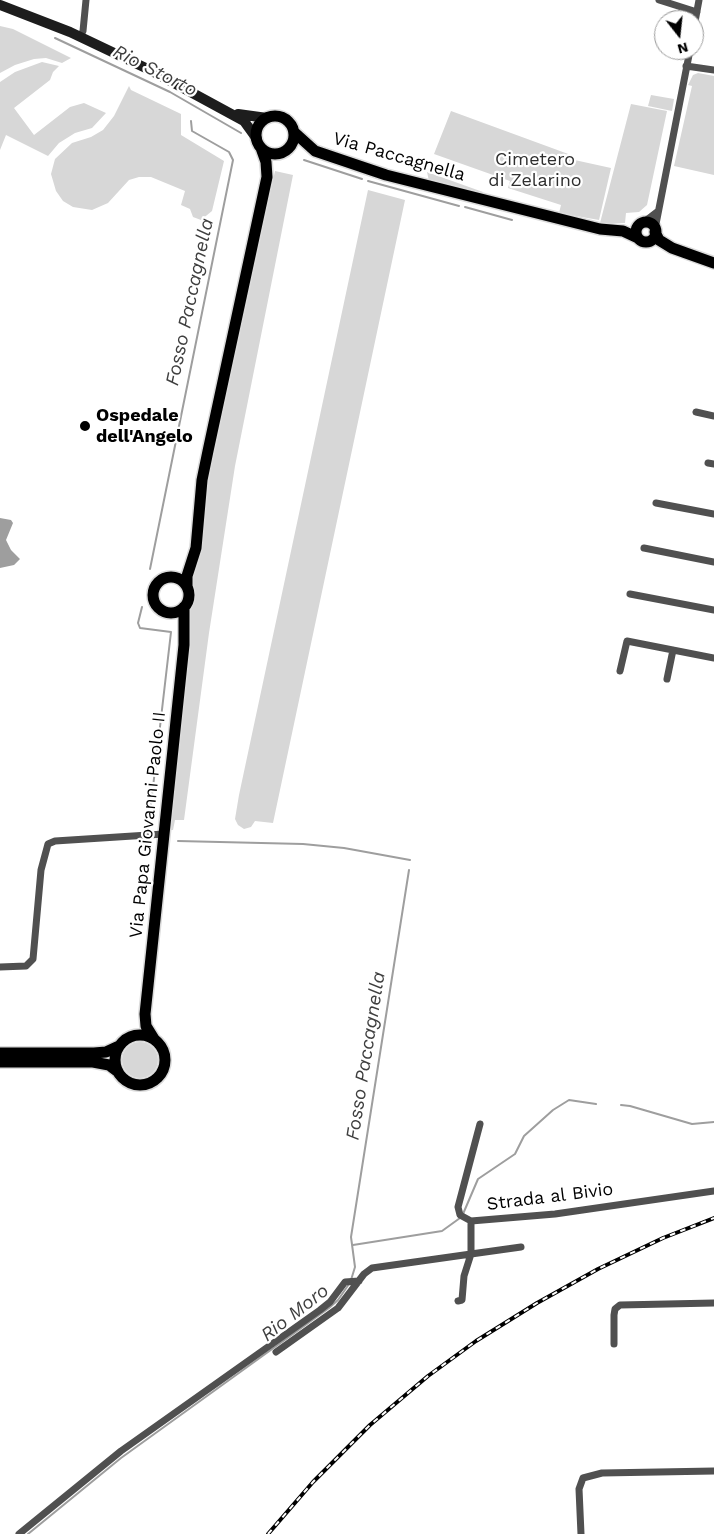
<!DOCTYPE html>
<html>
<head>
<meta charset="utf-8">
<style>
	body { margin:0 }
	#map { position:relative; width:714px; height:1534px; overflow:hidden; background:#fff; font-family:"Work Sans",sans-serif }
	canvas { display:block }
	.north { position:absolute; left:654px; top:10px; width:50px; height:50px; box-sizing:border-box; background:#fff; border:1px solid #999; border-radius:50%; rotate:164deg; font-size:14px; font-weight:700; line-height:20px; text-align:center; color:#000 }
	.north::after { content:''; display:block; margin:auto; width:18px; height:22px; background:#000; clip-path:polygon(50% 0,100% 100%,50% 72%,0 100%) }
</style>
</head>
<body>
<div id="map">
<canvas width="714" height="1534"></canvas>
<div class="north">N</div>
</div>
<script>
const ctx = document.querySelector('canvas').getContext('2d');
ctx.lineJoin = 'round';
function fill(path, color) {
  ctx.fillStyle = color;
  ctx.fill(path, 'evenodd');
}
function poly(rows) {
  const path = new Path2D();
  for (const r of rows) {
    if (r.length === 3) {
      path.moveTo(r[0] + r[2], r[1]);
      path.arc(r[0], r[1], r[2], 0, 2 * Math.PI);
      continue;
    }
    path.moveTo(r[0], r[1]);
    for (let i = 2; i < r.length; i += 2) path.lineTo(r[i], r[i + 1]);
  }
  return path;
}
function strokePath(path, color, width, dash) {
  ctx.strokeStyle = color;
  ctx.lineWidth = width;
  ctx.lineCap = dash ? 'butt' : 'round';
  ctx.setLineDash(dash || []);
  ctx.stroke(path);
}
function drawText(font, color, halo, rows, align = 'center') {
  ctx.font = font + ' "Work Sans",sans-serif';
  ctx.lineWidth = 4.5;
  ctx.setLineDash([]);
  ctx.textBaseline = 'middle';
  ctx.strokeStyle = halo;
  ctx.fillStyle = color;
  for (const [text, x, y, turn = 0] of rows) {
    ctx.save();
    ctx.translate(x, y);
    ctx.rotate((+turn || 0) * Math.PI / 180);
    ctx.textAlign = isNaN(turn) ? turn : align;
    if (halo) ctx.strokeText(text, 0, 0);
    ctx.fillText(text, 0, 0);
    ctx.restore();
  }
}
const green = poly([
	[0,26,13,29,71,58,62,63,46,58,34,59,15,65,0,73],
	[42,62,59,66,53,72,50,80,14,108,34,135,70,107,84,103,106,113,92,128,75,133,59,143,48,156,6,135,0,150,0,82,15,72],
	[698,73,714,76,714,175,674,166,692,86,688,85,693,75],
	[129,86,131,90,181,114,181,135,224,161,212,211,201,220,193,217,190,209,181,205,185,191,151,177,139,177,129,180,108,203,92,210,73,207,63,201,56,191,51,174,55,159,72,143,91,137,103,130,114,116],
	[651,95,674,99,672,111,648,106],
	[631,104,667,111,647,205,639,212,626,213,625,223,600,223],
	[451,111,571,155,570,159,611,168,599,220,559,213,561,205,508,188,510,181,434,154],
	[275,171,293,175,235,466,209,633,184,820,175,820,173,830,171,830,190,635,187,609,191,597,189,586,210,472],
	[427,172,483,192,481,193,429,181],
	[368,190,405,200,273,823,255,821,251,827,244,829,238,825,235,819,239,795],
	[140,1060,18]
]);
const water = poly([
	[0,518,11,520,13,523,6,540,11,550,20,559,14,565,0,568]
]);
const stream = poly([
	[55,38,170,92,241,133],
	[304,160,362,179],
	[368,181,459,206],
	[465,207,512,220],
	[150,569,233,160,229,152,192,131,191,121],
	[142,607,138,623,140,628,171,632,148,830],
	[147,838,146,841,152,841],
	[178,841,303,844,344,848,410,860],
	[621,1105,630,1106,692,1124,714,1122],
	[463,1214,478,1179,515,1154,524,1136,553,1110,569,1100,596,1104],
	[353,1245,442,1231,460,1218],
	[351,1280,355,1267,351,1237,409,870],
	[28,1534,121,1458,329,1308,338,1300,349,1284]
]);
const street = poly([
	[659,0,697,12],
	[694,27,699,0],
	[80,37,83,31,86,0],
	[686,66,714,70],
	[644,222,657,212],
	[655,229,690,50],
	[696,412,714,416],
	[708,463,714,464],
	[656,503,714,514],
	[644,548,714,562],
	[630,594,714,610],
	[620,671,627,641,714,658],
	[667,679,673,650],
	[0,967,26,966,33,959,41,870,48,844,55,841,164,834],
	[471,1221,460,1215,458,1207,480,1124],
	[458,1301,462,1300,464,1276,471,1254,521,1247],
	[614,1344,614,1315,615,1309,620,1305,714,1303],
	[276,1352,338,1308,364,1274,372,1268,471,1254,471,1221,555,1214,714,1191],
	[19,1534,121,1451,320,1310,330,1302,345,1282,359,1281],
	[581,1534,579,1489,583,1478,602,1473,714,1471]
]);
const secondary = poly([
	[0,5,70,32,152,71,244,121,257,139],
	[238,114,267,118]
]);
const primary = poly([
	[275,135,19],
	[294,132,315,151,386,175,600,229,623,231,638,238],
	[646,232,10],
	[655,232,659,240,672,248,714,263],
	[171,595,18],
	[187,587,187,576,196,548,202,480,208,451,267,177,266,162,261,148],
	[140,1060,25],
	[154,1039,146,1026,145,1014,184,645,184,607],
	[0,1053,94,1053,106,1052,119,1046],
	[0,1062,93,1062,109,1065,117,1071]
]);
const rail = poly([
	[268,1534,313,1482,370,1425,428,1376,476,1341,537,1303,598,1269,663,1238,714,1218]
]);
const markers = [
	[85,426,6,"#000"]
];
const streetNames = [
	["Via Paccagnella",399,157,16],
	["Via Papa Giovanni Paolo II",148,825,-84],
	["Strada al Bivio",550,1197,-7]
];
const parkNames = [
	["Cimetero",535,160],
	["di Zelarino",535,181]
];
const poiNames = [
	["Ospedale",96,416],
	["dell'Angelo",96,437]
];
const waterNames = [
	["Rio Storto",155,71,27],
	["Fosso Paccagnella",190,302,-78],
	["Fosso Paccagnella",366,1056,-81],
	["Rio Moro",295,1313,-38]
];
fill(green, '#d7d7d7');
fill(water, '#9e9e9e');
strokePath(stream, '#9e9e9e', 2);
strokePath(primary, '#dbdbdb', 14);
strokePath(street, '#505050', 7);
strokePath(secondary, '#1d1d1d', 10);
strokePath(primary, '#000', 11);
strokePath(rail, '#000', 4);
strokePath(rail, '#fff', 2, [5.5]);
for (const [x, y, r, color] of markers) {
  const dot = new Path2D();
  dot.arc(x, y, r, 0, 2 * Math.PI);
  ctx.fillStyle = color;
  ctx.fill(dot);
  strokePath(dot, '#fff', 2);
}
drawText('18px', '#000', '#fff', streetNames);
drawText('18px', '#2e2e2e', '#fff', parkNames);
drawText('bold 18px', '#000', '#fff', poiNames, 'left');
drawText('italic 19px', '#3f3f3f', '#fff', waterNames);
</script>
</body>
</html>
